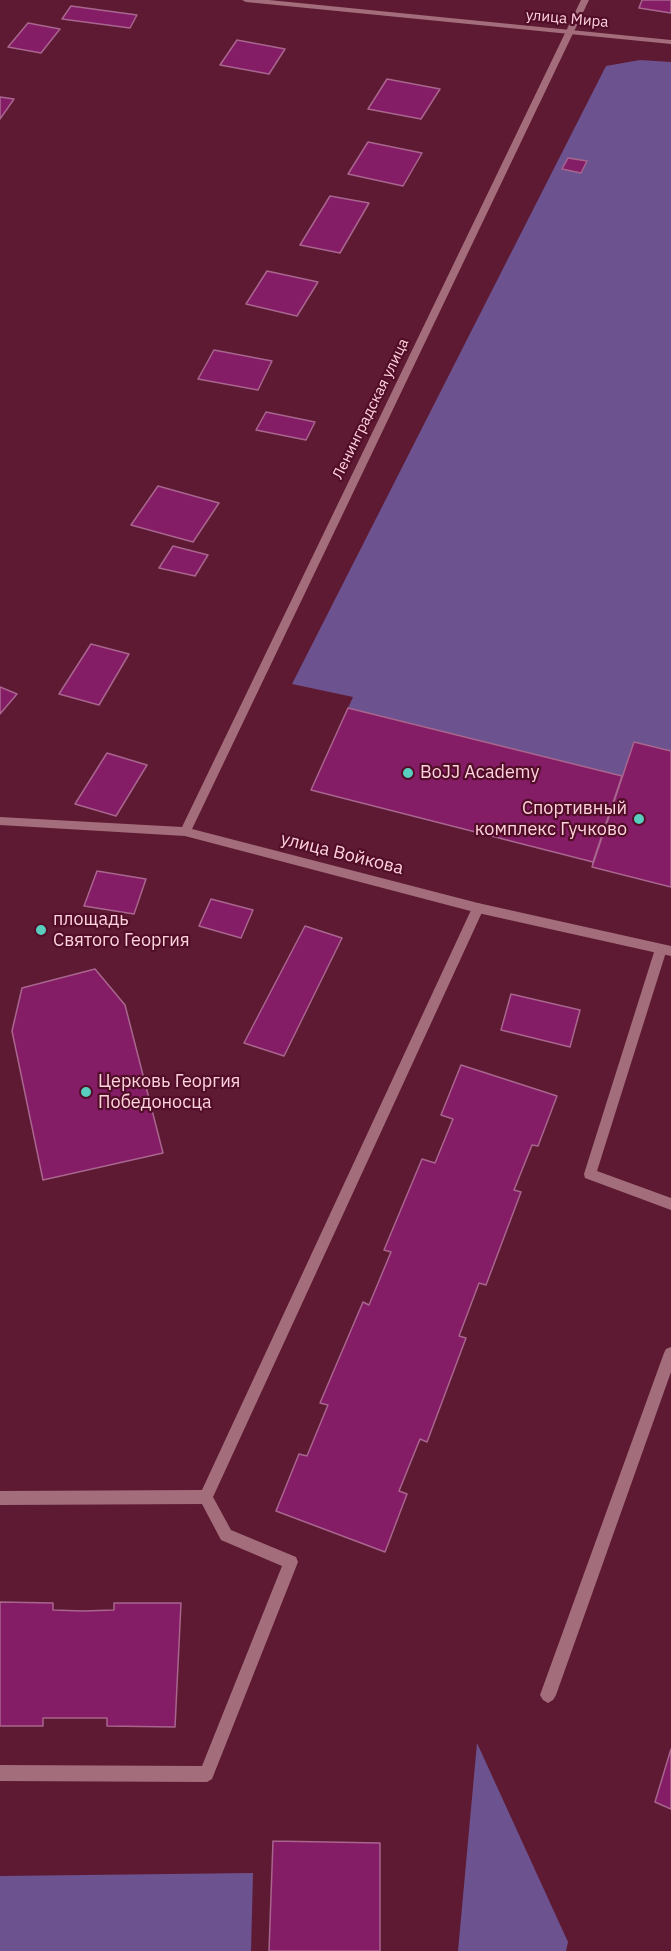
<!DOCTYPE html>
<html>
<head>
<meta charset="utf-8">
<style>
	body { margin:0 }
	canvas { display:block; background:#5e1a32 }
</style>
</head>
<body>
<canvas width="671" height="1951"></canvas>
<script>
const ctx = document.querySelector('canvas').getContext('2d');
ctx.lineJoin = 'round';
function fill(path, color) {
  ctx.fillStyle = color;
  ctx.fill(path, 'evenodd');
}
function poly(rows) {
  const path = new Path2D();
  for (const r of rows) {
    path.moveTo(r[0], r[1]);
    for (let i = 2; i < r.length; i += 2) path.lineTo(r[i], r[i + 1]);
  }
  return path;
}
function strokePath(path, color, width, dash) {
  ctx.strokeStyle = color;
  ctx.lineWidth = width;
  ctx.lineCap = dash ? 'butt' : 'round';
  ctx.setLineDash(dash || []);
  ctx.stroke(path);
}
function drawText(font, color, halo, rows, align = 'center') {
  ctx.font = font + ' "IBM Plex Sans",sans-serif';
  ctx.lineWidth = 4.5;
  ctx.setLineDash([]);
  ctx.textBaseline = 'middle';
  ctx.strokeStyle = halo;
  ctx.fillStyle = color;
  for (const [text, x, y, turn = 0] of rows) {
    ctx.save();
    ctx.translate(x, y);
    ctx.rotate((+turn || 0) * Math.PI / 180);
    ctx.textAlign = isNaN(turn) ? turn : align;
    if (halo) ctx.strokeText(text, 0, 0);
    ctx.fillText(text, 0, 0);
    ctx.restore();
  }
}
const green = poly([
	[640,60,671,62,671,887,592,867,592,862,311,790,353,697,292,684,606,66],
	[477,1743,568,1942,566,1951,458,1951],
	[253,1873,251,1951,0,1951,0,1876]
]);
const building = poly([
	[642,0,671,0,671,13,639,8,642,0],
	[71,6,137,15,130,28,62,19,71,6],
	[28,23,60,29,41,53,8,47,28,23],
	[237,40,285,49,269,74,220,65,237,40],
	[387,79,440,89,421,119,368,109,387,79],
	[0,97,14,99,0,119,0,97],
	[368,142,422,153,403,186,348,174,368,142],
	[568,158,587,161,581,173,562,169,568,158],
	[330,196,369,203,340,253,300,245,330,196],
	[267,271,318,282,297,316,246,304,267,271],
	[214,350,272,361,258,390,198,379,214,350],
	[266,412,315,422,306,440,256,430,266,412],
	[158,486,219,503,193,542,131,525,158,486],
	[173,546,208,555,195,576,159,568,173,546],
	[91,644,129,654,99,705,59,694,91,644],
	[0,687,17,694,0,714,0,687],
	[348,708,622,776,593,862,311,790,348,708],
	[634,742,671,751,671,887,592,867,634,742],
	[107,753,147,765,116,816,75,804,107,753],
	[97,871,146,879,134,914,84,906,97,871],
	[211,899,253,910,241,938,199,926,211,899],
	[305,926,342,938,284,1056,244,1043,305,926],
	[95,969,125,1005,163,1153,43,1180,12,1031,22,988,95,969],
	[511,994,580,1010,570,1047,501,1030,511,994],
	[461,1065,557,1096,538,1146,532,1145,514,1190,521,1192,486,1285,479,1283,459,1336,466,1338,427,1442,420,1439,399,1491,407,1494,385,1552,276,1511,299,1454,307,1456,328,1405,320,1403,363,1302,369,1305,391,1252,384,1250,422,1159,435,1163,453,1119,441,1115,461,1065],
	[0,1602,53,1603,53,1610,83,1611,114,1610,114,1603,181,1603,175,1727,107,1726,107,1718,43,1718,43,1726,0,1726,0,1602],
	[671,1749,671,1809,655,1802,671,1749],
	[273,1841,380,1843,380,1951,269,1951,273,1841]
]);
const service = poly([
	[478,903,482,905,484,908,213,1497,231,1530,296,1557,298,1562,212,1779,207,1782,0,1781,0,1765,202,1766,282,1566,221,1540,202,1504,0,1505,0,1491,202,1490,472,908,474,905,478,903],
	[661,944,665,946,667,949,597,1171,671,1198,671,1210,585,1178,584,1174,655,949,657,946,661,944],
	[671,1347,671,1372,556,1695,553,1700,548,1703,543,1700,540,1695,664,1353,666,1349,671,1347]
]);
const minor = poly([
	[581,0,589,0,192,829,478,903,671,946,671,956,478,913,185,836,0,825,0,817,182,827,581,0]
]);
const tertiary = poly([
	[242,0,269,0,671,40,671,44,246,2,242,0]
]);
const markers = [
	[408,773,6,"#59cebe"],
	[639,819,6,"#59cebe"],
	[41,930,6,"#59cebe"],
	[86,1092,6,"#59cebe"]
];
const farStreetnames = [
	["улица Мира",567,19,5],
	["Ленинградская улица",371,409,-64]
];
const poiNames = [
	["BoJJ Academy",420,773],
	["Спортивный",627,809,"right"],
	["комплекс Гучково",627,830,"right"],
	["площадь",53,920],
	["Святого Георгия",53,941],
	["Церковь Георгия",98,1082],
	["Победоносца",98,1103]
];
const streetNames = [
	["улица Войкова",342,854,14]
];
fill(green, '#6c528e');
fill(building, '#851c66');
strokePath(building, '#a8658e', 1.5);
fill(service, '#a36d7b');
fill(minor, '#a36d7b');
fill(tertiary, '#a36d7b');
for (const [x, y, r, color] of markers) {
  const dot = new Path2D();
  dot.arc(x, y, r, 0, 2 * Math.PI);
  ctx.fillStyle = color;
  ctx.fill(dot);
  strokePath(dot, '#520e28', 2);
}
drawText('15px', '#ffd3dd', '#520e28', farStreetnames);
drawText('18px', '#ffd3dd', '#520e28', poiNames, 'left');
drawText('18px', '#ffd3dd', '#520e28', streetNames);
</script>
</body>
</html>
